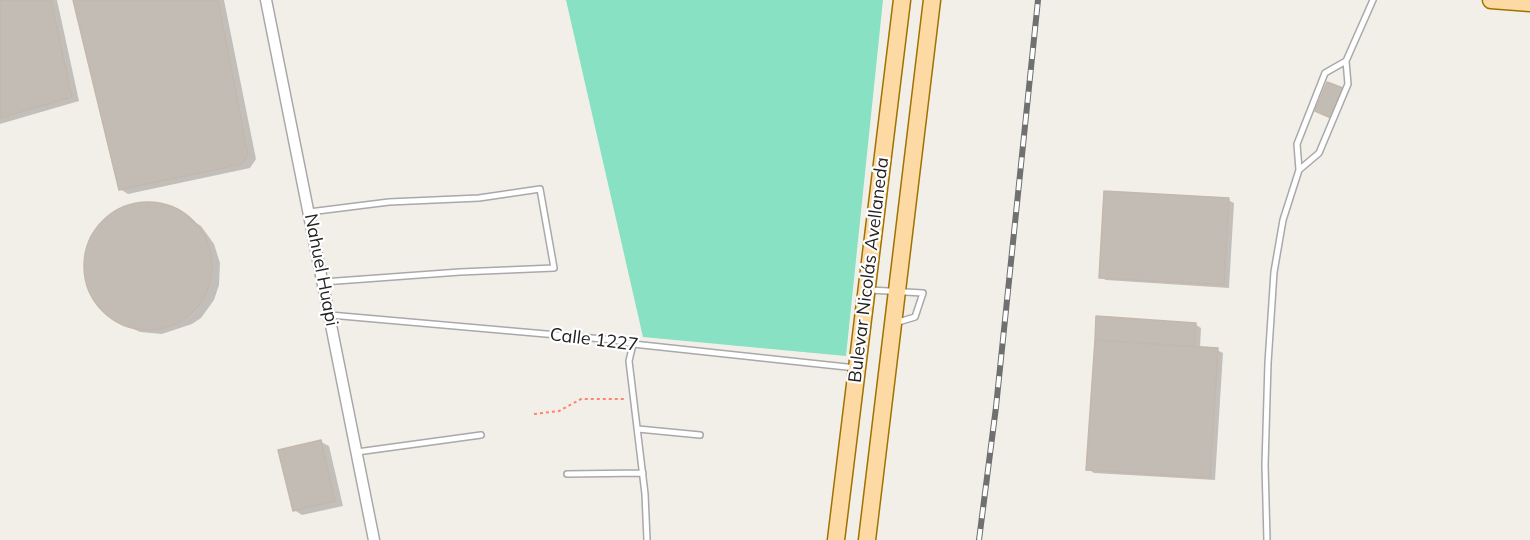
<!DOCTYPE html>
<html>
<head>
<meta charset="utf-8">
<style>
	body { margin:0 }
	canvas { display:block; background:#f2efe9 }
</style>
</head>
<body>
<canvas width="1530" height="540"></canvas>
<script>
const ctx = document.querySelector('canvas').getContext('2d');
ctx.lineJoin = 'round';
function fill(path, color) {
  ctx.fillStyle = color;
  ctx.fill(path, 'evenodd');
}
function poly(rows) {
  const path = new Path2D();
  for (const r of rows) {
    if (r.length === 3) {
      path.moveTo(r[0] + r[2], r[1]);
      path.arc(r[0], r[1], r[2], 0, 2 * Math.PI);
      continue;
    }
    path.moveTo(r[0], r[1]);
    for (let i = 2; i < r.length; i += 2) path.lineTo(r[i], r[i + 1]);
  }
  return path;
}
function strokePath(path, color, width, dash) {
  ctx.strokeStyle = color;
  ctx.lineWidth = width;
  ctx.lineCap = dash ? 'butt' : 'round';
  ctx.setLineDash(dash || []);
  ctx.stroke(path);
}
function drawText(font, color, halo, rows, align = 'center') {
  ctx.font = font + ' Mulish,sans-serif';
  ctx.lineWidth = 4.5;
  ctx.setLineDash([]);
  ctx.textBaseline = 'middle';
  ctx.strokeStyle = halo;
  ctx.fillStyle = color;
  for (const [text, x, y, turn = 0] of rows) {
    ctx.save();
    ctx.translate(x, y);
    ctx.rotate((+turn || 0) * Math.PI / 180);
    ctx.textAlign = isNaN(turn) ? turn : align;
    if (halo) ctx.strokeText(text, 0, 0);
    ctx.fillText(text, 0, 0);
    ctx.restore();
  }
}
const pitch = poly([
	[566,0,883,0,846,356,643,337]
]);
const shadow = poly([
	[0,0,57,0,79,101,0,124],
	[74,0,224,0,256,159,250,168,128,194,120,189],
	[1228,200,1234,203,1229,288,1106,280,1100,277],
	[145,203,176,210,201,226,214,244,220,263,219,285,214,300,201,318,192,324,162,334,140,332,117,321,98,304,88,284,86,273,87,251,92,238,105,220,115,213],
	[1195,324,1201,328,1200,348,1217,350,1223,353,1215,480,1094,473,1088,469],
	[321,442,329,446,343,506,302,515,294,510]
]);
const building = poly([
	[0,0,51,0,72,97,0,118,0,0],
	[73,0,218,0,248,155,242,164,119,190,73,0],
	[1327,82,1343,88,1331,118,1315,111,1327,82],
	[1104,191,1229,198,1224,285,1099,278,1104,191],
	[148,266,64],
	[1096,316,1196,323,1194,347,1095,340,1096,316],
	[1095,340,1218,348,1210,478,1086,470,1095,340],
	[321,440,335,501,293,511,278,450,321,440]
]);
const path = poly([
	[534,414,559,411,581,399,625,399]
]);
const service = poly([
	[1299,170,1319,153,1348,84,1346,61,1373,0],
	[309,212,389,202,479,198,540,189,554,268,460,272,323,282],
	[870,290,923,293,915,317,895,323],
	[330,315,614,340,633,344,856,368],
	[633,344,629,361,645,494,647,540],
	[638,429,700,435],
	[357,452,481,435],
	[567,474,643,473],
	[1267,540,1265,465,1268,363,1274,272,1283,220,1299,170,1297,144,1325,73,1346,61]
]);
const minor = poly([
	[266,0,374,540]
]);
const primary = poly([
	[1491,0,1530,3],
	[836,540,902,0],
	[867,540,932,0]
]);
const rail = poly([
	[979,540,996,407,1038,0]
]);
const streetNames = [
	["Nahuel Huapi",321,270,79],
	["Bulevar Nicolás Avellaneda",869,270,-83],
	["Calle 1227",594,340,7]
];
fill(pitch, '#87e1c2');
fill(shadow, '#0003');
fill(building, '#c3bcb5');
strokePath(building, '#c4b7ab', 1.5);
strokePath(service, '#a9a9a9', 8);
strokePath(minor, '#a9a9a9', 13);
strokePath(primary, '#a07200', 19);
strokePath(path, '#fc8470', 2, [3, 3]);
strokePath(service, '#fff', 5);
strokePath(minor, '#fff', 10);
strokePath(primary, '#fddaa3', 16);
strokePath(rail, '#707070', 6);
strokePath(rail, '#fff', 4, [11]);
drawText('18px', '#222', '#fff', streetNames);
</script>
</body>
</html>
